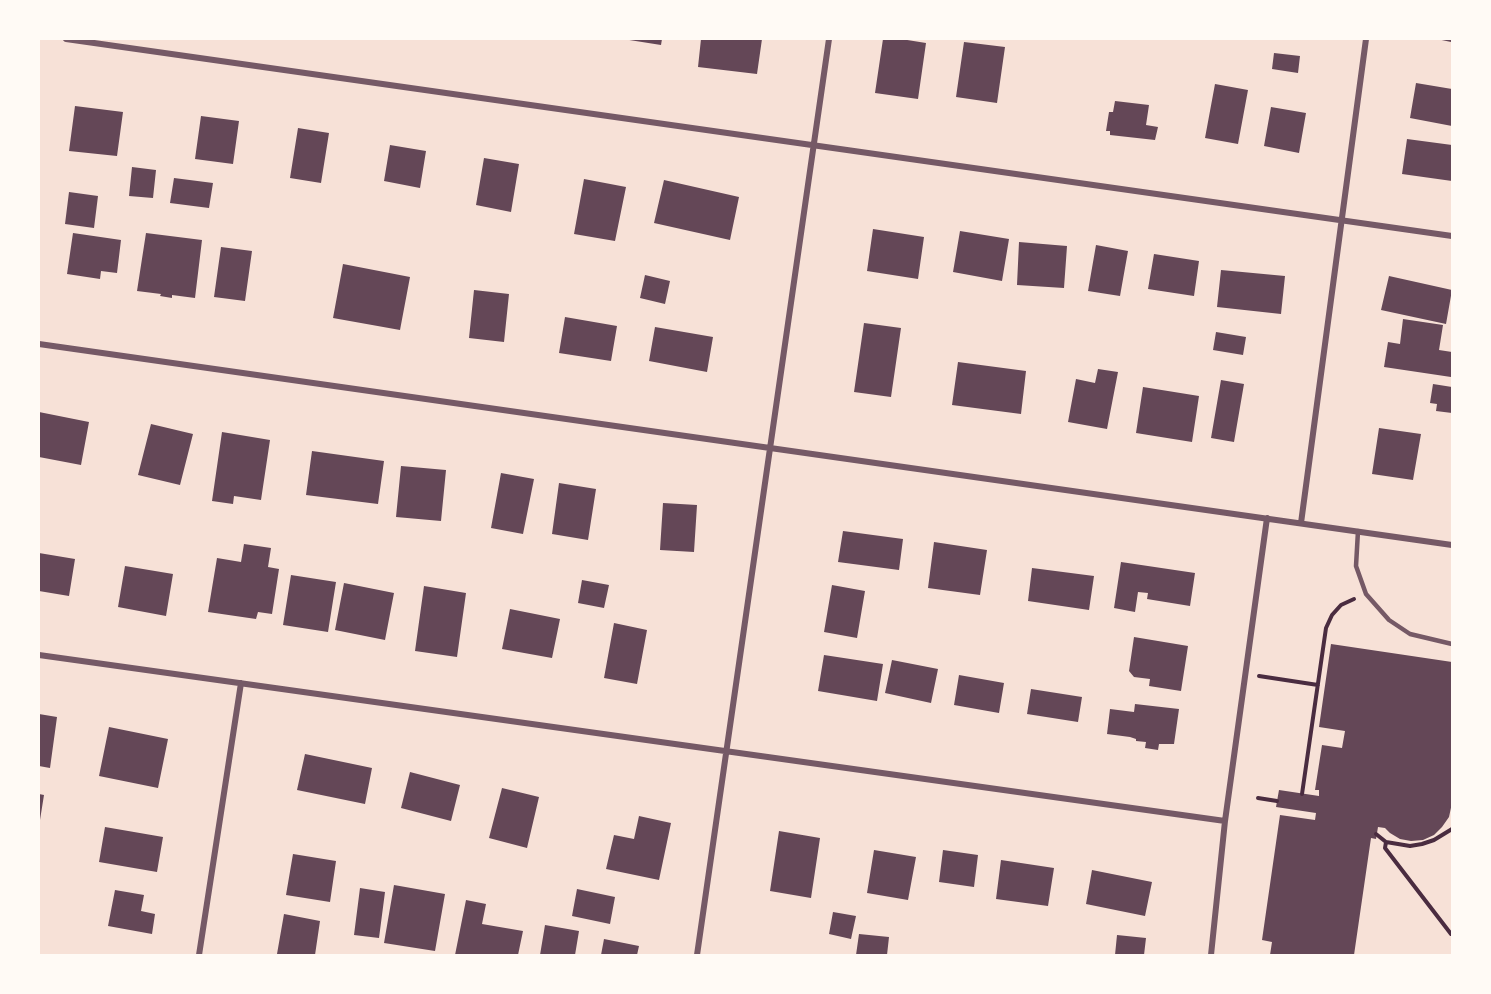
<!DOCTYPE html>
<html>
<head>
<meta charset="utf-8">
<style>
	body { margin:0 }
	#map { position:relative; width:1491px; height:994px; overflow:hidden; background:#f7e1d7; font-family:"Noto Sans",sans-serif }
	canvas { display:block }
	.frame { position:absolute; inset:0; border:40px solid #fffaf5; pointer-events:none }
</style>
</head>
<body>
<div id="map">
<canvas width="1491" height="994"></canvas>
<div class="frame"></div>
</div>
<script>
const ctx = document.querySelector('canvas').getContext('2d');
ctx.lineJoin = 'round';
function fill(path, color) {
  ctx.fillStyle = color;
  ctx.fill(path, 'evenodd');
}
function poly(rows) {
  const path = new Path2D();
  for (const r of rows) {
    path.moveTo(r[0], r[1]);
    for (let i = 2; i < r.length; i += 2) path.lineTo(r[i], r[i + 1]);
  }
  return path;
}
function strokePath(path, color, width, dash) {
  ctx.strokeStyle = color;
  ctx.lineWidth = width;
  ctx.lineCap = dash ? 'butt' : 'round';
  ctx.setLineDash(dash || []);
  ctx.stroke(path);
}
const building = poly([
	[623,39,662,39,661,45],
	[701,39,762,39,757,74,698,67],
	[883,39,901,39,926,43,918,99,875,93],
	[1437,39,1452,39,1451,42],
	[964,42,1005,47,997,103,956,97],
	[1274,53,1300,56,1298,73,1272,69],
	[1416,83,1452,89,1452,126,1410,118],
	[1215,84,1248,90,1238,144,1205,138],
	[1115,101,1149,105,1146,125,1158,127,1155,140,1110,135,1110,131,1106,131,1109,112,1113,112],
	[75,106,123,112,117,156,69,151],
	[1271,107,1306,113,1299,153,1264,146],
	[201,116,239,121,233,164,195,159],
	[298,128,329,133,321,183,290,178],
	[1407,139,1452,145,1452,181,1402,174],
	[390,145,426,151,420,188,384,181],
	[484,158,519,164,511,212,476,205],
	[132,167,156,170,153,198,129,196],
	[174,178,213,183,209,208,170,203],
	[584,179,626,187,615,241,574,234],
	[664,180,739,197,730,240,654,223],
	[69,192,98,196,94,228,65,224],
	[873,229,924,237,918,279,867,271],
	[960,231,1009,239,1002,281,953,272],
	[73,233,121,240,117,273,101,271,100,279,67,274],
	[146,233,202,240,195,298,172,295,172,298,160,296,161,294,137,291],
	[1019,242,1067,246,1064,288,1017,285],
	[1096,245,1128,251,1120,296,1088,291],
	[221,247,252,251,245,301,214,297],
	[1154,254,1199,261,1194,296,1148,289],
	[343,264,410,277,400,330,333,318],
	[1221,270,1285,276,1281,314,1217,307],
	[645,275,670,281,665,304,640,298],
	[1389,276,1452,290,1446,324,1381,310],
	[474,290,509,294,504,342,469,338],
	[565,317,617,326,611,361,559,353],
	[1403,319,1443,325,1439,350,1452,352,1451,377,1384,367,1388,342,1400,344],
	[864,323,901,328,891,397,854,392],
	[655,327,713,337,707,372,649,361],
	[1216,332,1246,337,1243,355,1213,350],
	[958,362,1026,371,1021,414,952,405],
	[1098,369,1118,372,1107,429,1068,422,1076,379,1095,383],
	[1221,380,1244,384,1234,442,1211,438],
	[1433,384,1452,387,1452,413,1436,411,1437,404,1430,403],
	[1143,387,1199,396,1192,442,1136,433],
	[39,412,89,422,81,465,39,457],
	[151,424,193,434,180,485,138,475],
	[1379,428,1421,434,1413,480,1372,474],
	[222,432,270,440,261,500,234,496,233,504,212,501],
	[312,451,384,461,378,504,306,495],
	[401,466,446,470,441,521,396,517],
	[501,473,534,479,523,534,491,528],
	[559,483,596,489,588,540,552,534],
	[663,503,697,505,694,552,660,550],
	[843,531,903,539,899,570,838,562],
	[934,542,987,550,980,595,928,588],
	[244,544,271,548,268,567,279,569,272,614,258,612,256,619,208,612,217,558,241,562],
	[39,553,75,559,69,596,39,591],
	[1121,562,1195,573,1190,606,1147,599,1148,593,1138,592,1135,612,1114,608],
	[125,566,173,574,166,616,118,607],
	[1032,568,1094,576,1089,610,1028,601],
	[291,575,336,582,328,632,283,625],
	[582,580,609,585,604,608,578,603],
	[344,583,394,593,385,640,335,630],
	[832,585,865,591,857,638,824,632],
	[424,586,466,593,457,657,415,651],
	[510,609,560,619,552,658,502,649],
	[614,623,647,630,637,684,604,678],
	[1134,637,1188,646,1181,691,1149,686,1150,679,1134,677,1129,671],
	[1331,644,1452,662,1452,803,1449,817,1442,827,1434,835,1423,840,1411,841,1400,839,1390,833,1385,828,1378,827,1376,839,1371,838,1354,955,1270,955,1272,942,1262,940,1280,815,1315,820,1316,813,1276,807,1279,790,1319,796,1319,790,1315,790,1322,745,1342,748,1345,731,1319,727],
	[824,655,883,664,877,701,818,691],
	[892,660,938,669,931,703,885,693],
	[959,675,1004,683,999,713,954,705],
	[1031,689,1082,697,1078,722,1027,714],
	[1135,704,1179,709,1174,744,1159,744,1158,750,1145,748,1146,742,1136,741,1136,739,1130,737,1107,734,1110,709,1134,712],
	[39,714,57,717,50,768,39,766],
	[109,727,168,739,158,788,99,776],
	[305,754,372,768,365,804,297,790],
	[410,772,460,785,451,821,401,808],
	[502,788,539,797,527,848,489,838],
	[39,794,44,795,40,820,39,820],
	[639,816,671,823,659,880,606,869,614,835,634,839],
	[105,827,163,837,157,872,99,862],
	[779,831,820,838,811,898,770,891],
	[874,850,916,857,908,900,867,893],
	[943,850,978,855,974,887,939,882],
	[293,854,336,861,330,902,286,895],
	[1001,860,1054,868,1048,906,996,899],
	[1092,870,1152,882,1145,916,1086,904],
	[394,885,445,894,435,951,384,943],
	[360,888,385,892,379,938,354,935],
	[577,889,615,897,610,924,572,916],
	[115,890,144,895,141,911,155,914,152,934,108,926],
	[466,900,486,904,482,924,523,931,518,955,455,955],
	[833,912,856,916,851,939,829,934],
	[284,914,320,921,315,955,277,954],
	[545,925,579,931,575,955,540,955],
	[859,934,889,937,887,955,856,955],
	[1117,935,1146,938,1144,955,1115,955],
	[604,939,639,946,637,955,601,955]
]);
const path = poly([
	[1259,676,1318,685],
	[1302,794,1326,628,1332,615,1341,605,1354,599],
	[1258,798,1277,801],
	[1376,834,1386,842,1410,846,1422,844,1434,840,1452,829],
	[1386,842,1385,848,1451,934]
]);
const service = poly([
	[1358,531,1356,566,1366,594,1389,620,1410,634,1452,644]
]);
const minor = poly([
	[66,39,1452,236],
	[39,344,1452,545],
	[1301,523,1366,39],
	[39,655,1225,821],
	[199,955,241,683],
	[697,955,829,39],
	[1211,955,1225,821,1267,518]
]);
fill(building, '#644757');
strokePath(path, '#4a2c40', 4);
strokePath(service, '#755966', 4.5);
strokePath(minor, '#755966', 6);
</script>
</body>
</html>
